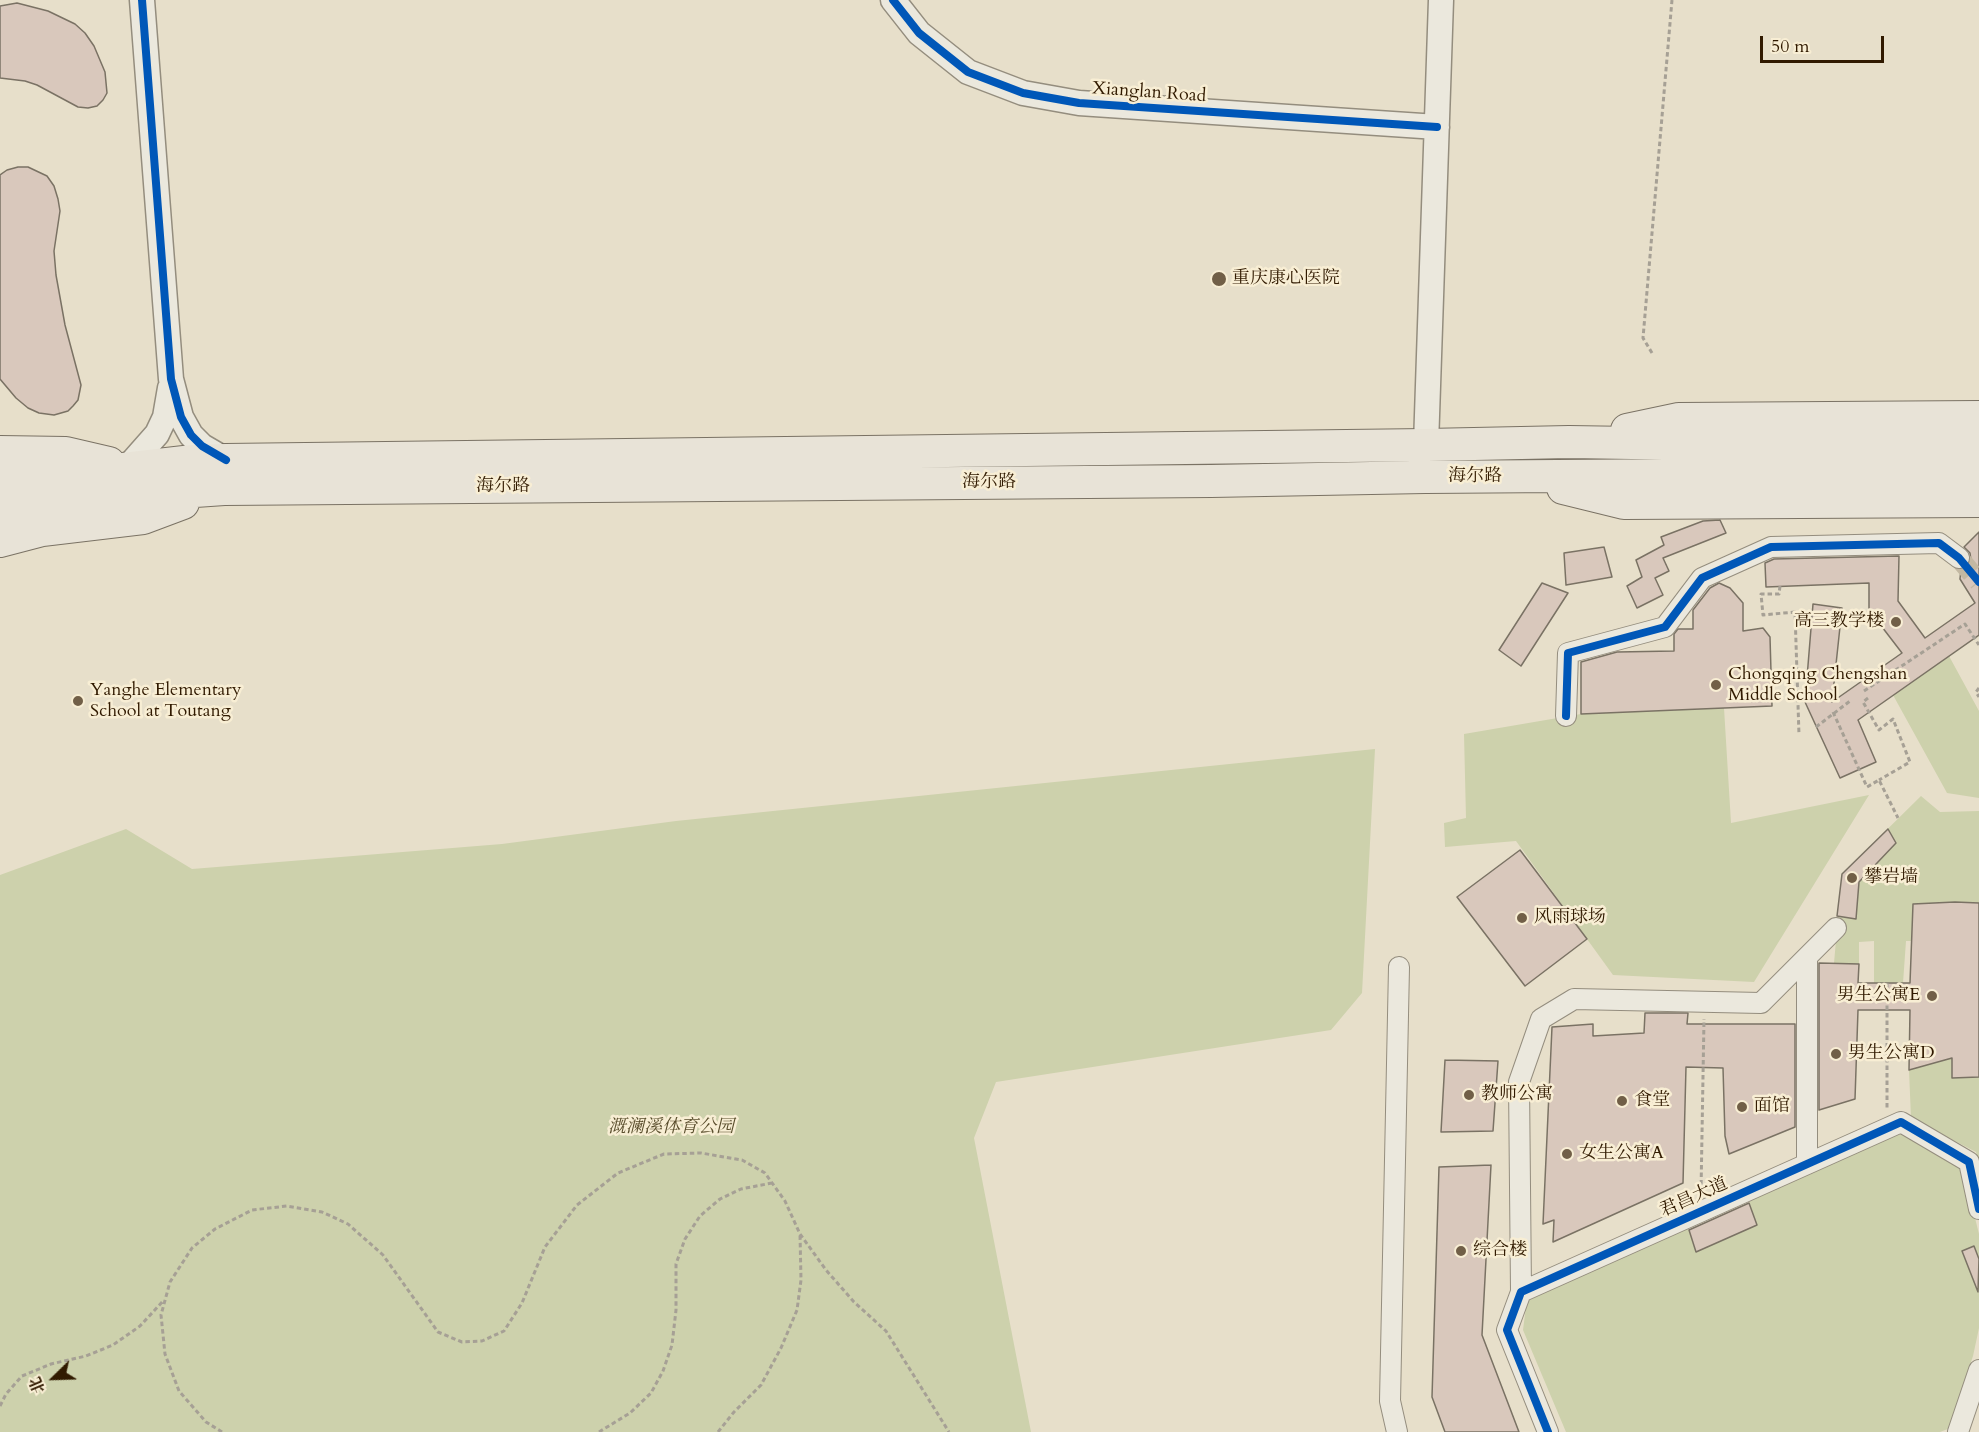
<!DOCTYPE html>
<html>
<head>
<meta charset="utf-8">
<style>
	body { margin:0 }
	#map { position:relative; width:1979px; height:1432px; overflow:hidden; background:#e7dfca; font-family:Cardo,"Noto Serif SC",serif }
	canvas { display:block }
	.north { position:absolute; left:24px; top:1348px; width:60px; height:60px; -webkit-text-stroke:4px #f8eed4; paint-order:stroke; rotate:247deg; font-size:16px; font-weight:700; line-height:24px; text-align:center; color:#311a00 }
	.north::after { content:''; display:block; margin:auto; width:21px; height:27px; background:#311a00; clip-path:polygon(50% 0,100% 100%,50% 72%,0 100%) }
	.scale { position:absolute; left:1760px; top:36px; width:124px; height:27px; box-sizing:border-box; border:3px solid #311a00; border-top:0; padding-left:8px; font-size:18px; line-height:21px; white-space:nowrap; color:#311a00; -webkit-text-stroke:4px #f8eed4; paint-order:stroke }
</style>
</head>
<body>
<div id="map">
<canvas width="1979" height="1432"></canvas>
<div class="north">北</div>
<div class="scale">50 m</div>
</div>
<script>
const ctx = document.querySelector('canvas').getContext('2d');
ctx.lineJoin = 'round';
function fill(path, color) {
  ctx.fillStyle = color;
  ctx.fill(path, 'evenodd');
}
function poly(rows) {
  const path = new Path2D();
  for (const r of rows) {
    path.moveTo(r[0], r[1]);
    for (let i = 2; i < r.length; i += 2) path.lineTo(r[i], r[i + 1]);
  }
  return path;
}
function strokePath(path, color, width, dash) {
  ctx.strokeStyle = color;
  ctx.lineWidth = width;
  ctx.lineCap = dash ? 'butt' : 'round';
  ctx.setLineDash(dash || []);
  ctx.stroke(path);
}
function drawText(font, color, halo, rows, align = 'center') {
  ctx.font = font + ' Cardo,"Noto Serif SC",serif';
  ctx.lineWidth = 5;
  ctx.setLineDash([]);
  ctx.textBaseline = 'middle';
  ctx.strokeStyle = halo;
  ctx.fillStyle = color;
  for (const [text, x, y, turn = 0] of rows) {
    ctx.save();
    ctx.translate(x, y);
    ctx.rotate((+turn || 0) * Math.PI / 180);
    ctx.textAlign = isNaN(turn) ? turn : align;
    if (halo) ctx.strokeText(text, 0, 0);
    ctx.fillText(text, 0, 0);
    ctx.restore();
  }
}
const green = poly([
	[1949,656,1979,711,1979,798,1947,793,1893,695],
	[1724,708,1731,823,1869,795,1754,982,1613,975,1516,841,1445,847,1444,823,1466,818,1464,734,1581,714],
	[1375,749,1362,993,1331,1030,996,1082,974,1138,1031,1432,0,1432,0,875,126,829,192,869,502,844,676,821],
	[1921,796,1940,812,1979,811,1979,903,1955,902,1913,904,1912,941,1906,941,1903,983,1874,983,1874,941,1859,942,1859,964,1834,963,1842,874],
	[1952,1058,1952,1078,1979,1077,1979,1167,1976,1152,1911,1118,1909,1070],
	[1903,1131,1958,1165,1968,1190,1979,1234,1979,1259,1974,1246,1971,1274,1979,1271,1979,1328,1973,1356,1962,1389,1953,1427,1940,1432,1566,1432,1523,1330,1527,1299,1688,1228,1696,1252,1757,1225,1749,1201]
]);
const building = poly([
	[17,3,48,11,75,24,85,33,94,46,105,72,107,93,103,100,97,106,88,108,78,107,37,85,25,81,0,78,0,6,17,3],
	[18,167,28,167,47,176,54,186,58,199,60,211,54,251,56,275,65,325,81,385,78,400,73,406,68,411,54,415,39,413,28,408,16,398,0,379,0,175,7,170,18,167],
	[1720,520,1726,533,1663,558,1669,571,1655,578,1663,595,1637,608,1627,586,1642,577,1636,560,1664,545,1661,537,1703,521,1720,520],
	[1979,532,1979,635,1858,720,1876,762,1840,778,1805,702,1813,604,1842,608,1832,702,1902,653,1869,610,1869,583,1766,587,1765,563,1774,559,1899,556,1898,601,1925,638,1975,603,1960,579,1961,569,1968,566,1971,560,1970,553,1964,547,1979,532],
	[1604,547,1612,577,1566,585,1564,553,1604,547],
	[1542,583,1568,593,1521,666,1499,650,1542,583],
	[1719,583,1730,588,1743,603,1743,631,1763,628,1770,637,1772,706,1581,714,1581,662,1617,652,1674,651,1674,634,1678,629,1693,629,1693,610,1710,588,1719,583],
	[1888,829,1896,843,1859,882,1856,919,1837,916,1842,874,1888,829],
	[1520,850,1587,939,1525,986,1457,897,1520,850],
	[1955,902,1979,903,1979,1077,1952,1078,1952,1058,1909,1070,1910,1010,1858,1010,1855,1099,1819,1110,1819,963,1859,964,1858,983,1910,983,1913,904,1955,902],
	[1645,1013,1688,1013,1687,1024,1795,1024,1795,1127,1729,1154,1725,1136,1723,1068,1686,1067,1683,1183,1553,1242,1554,1220,1543,1224,1552,1027,1593,1024,1593,1036,1644,1033,1645,1013],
	[1445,1060,1498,1061,1493,1131,1441,1132,1445,1060],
	[1491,1165,1482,1335,1519,1432,1445,1432,1432,1397,1439,1167,1491,1165],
	[1749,1203,1757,1225,1696,1252,1689,1230,1749,1203],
	[1974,1246,1979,1259,1978,1292,1962,1251,1974,1246]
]);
const minorTunnel = poly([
	[1959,558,1979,582]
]);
const path = poly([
	[1652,353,1643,338,1672,0],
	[1780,586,1779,594,1761,594,1763,615,1795,612,1799,735],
	[1979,688,1976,692,1979,697],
	[1864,691,1965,624,1979,645],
	[1868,698,1863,702,1879,730,1893,719,1910,762,1879,780],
	[1833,712,1867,787,1879,780,1898,818],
	[1816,727,1850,701],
	[1887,983,1887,1108],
	[1701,1192,1704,1019],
	[0,1406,6,1394,22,1376,51,1364,86,1356,113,1345,140,1326,164,1300],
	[222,1432,206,1422,179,1391,165,1354,161,1315,170,1282,192,1248,215,1229,252,1210,287,1206,322,1212,348,1224,383,1255,438,1332,462,1342,482,1341,504,1331,522,1303,545,1247,577,1205,618,1173,664,1154,701,1153,742,1160,765,1173,785,1201,800,1234,826,1270,854,1302,886,1331,949,1432],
	[599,1432,630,1413,651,1393,663,1371,672,1345,676,1310,676,1264,685,1239,700,1216,720,1199,741,1189,772,1183],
	[718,1432,734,1412,761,1385,781,1348,797,1310,801,1280,800,1234]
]);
const minor = poly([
	[1566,716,1568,653,1665,627,1702,578,1771,547,1939,543,1959,558],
	[1807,957,1807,1164],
	[1521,1292,1519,1082,1541,1019,1574,999,1761,1003,1836,928],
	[1397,1432,1390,1401,1399,967],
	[1548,1432,1507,1330,1521,1292,1901,1122,1969,1162,1979,1209],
	[1958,1432,1979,1370]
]);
const tertiary = poly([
	[142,0,171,379,181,417,191,435,202,446,226,460],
	[893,0,919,33,968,72,1023,93,1079,103,1437,127],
	[1426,445,1441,0],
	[127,468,157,434,165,417,170,388]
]);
const primary = poly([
	[1627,430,1679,419,1979,417],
	[0,452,66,453,109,463],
	[0,483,193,461,226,460,1426,445,1569,442,1822,446,1979,441],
	[1563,488,1624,503,1979,501],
	[0,513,152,494,224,489,1211,481,1425,477,1824,474,1979,470],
	[0,541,42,530,143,518,183,503]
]);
const cycleway = poly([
	[142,0,171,379,181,417,191,435,202,446,226,460],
	[893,0,919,33,968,72,1023,93,1079,103,1437,127],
	[1566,716,1568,653,1665,627,1702,578,1771,547,1939,543,1959,558,1979,582],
	[1548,1432,1507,1330,1521,1292,1901,1122,1969,1162,1979,1209]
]);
const markers = [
	[1219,279,8,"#715f47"],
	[1896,622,6,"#715f47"],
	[1716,685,6,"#715f47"],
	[78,701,6,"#715f47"],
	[1852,878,6,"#715f47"],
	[1522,918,6,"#715f47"],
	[1932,996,6,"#715f47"],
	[1836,1054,6,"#715f47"],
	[1469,1095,6,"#715f47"],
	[1622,1101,6,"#715f47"],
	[1742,1107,6,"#715f47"],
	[1567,1154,6,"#715f47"],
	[1461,1251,6,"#715f47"]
];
const streetNames = [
	["Xianglan Road",1149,93,4],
	["海尔路",1475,477],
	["海尔路",989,483],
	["海尔路",503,487],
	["君昌大道",1694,1198,-24]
];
const poiNames = [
	["重庆康心医院",1232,279],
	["高三教学楼",1884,622,"right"],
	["Chongqing Chengshan",1728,675],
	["Middle School",1728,696],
	["Yanghe Elementary",90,691],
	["School at Toutang",90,712],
	["攀岩墙",1864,878],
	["风雨球场",1534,918],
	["男生公寓E",1920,996,"right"],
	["男生公寓D",1848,1054],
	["教师公寓",1481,1095],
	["食堂",1634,1101],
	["面馆",1754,1107],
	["女生公寓A",1579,1154],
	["综合楼",1473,1251]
];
const parkNames = [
	["溉澜溪体育公园",671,1128]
];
fill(green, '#cdd1ac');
fill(building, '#d9c8bc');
strokePath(building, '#7a7264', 1.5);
strokePath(minorTunnel, '#c3b8a2', 20, [20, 10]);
strokePath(minor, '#948d7e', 22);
strokePath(tertiary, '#948d7e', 27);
strokePath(primary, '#7a7264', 34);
strokePath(path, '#a6a095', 3, [4.5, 3]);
strokePath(minor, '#ebe8dd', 20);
strokePath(tertiary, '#ebe8dd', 24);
strokePath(primary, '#e8e3d7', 32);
strokePath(cycleway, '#0057b8', 8);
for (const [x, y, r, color] of markers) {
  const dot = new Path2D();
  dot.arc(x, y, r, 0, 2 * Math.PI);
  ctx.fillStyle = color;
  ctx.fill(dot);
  strokePath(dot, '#f8eed4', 2);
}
drawText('18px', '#311a00', '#f8eed4', streetNames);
drawText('18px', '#311a00', '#f8eed4', poiNames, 'left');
drawText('italic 18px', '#594d2c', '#f8eed4', parkNames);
</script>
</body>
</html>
